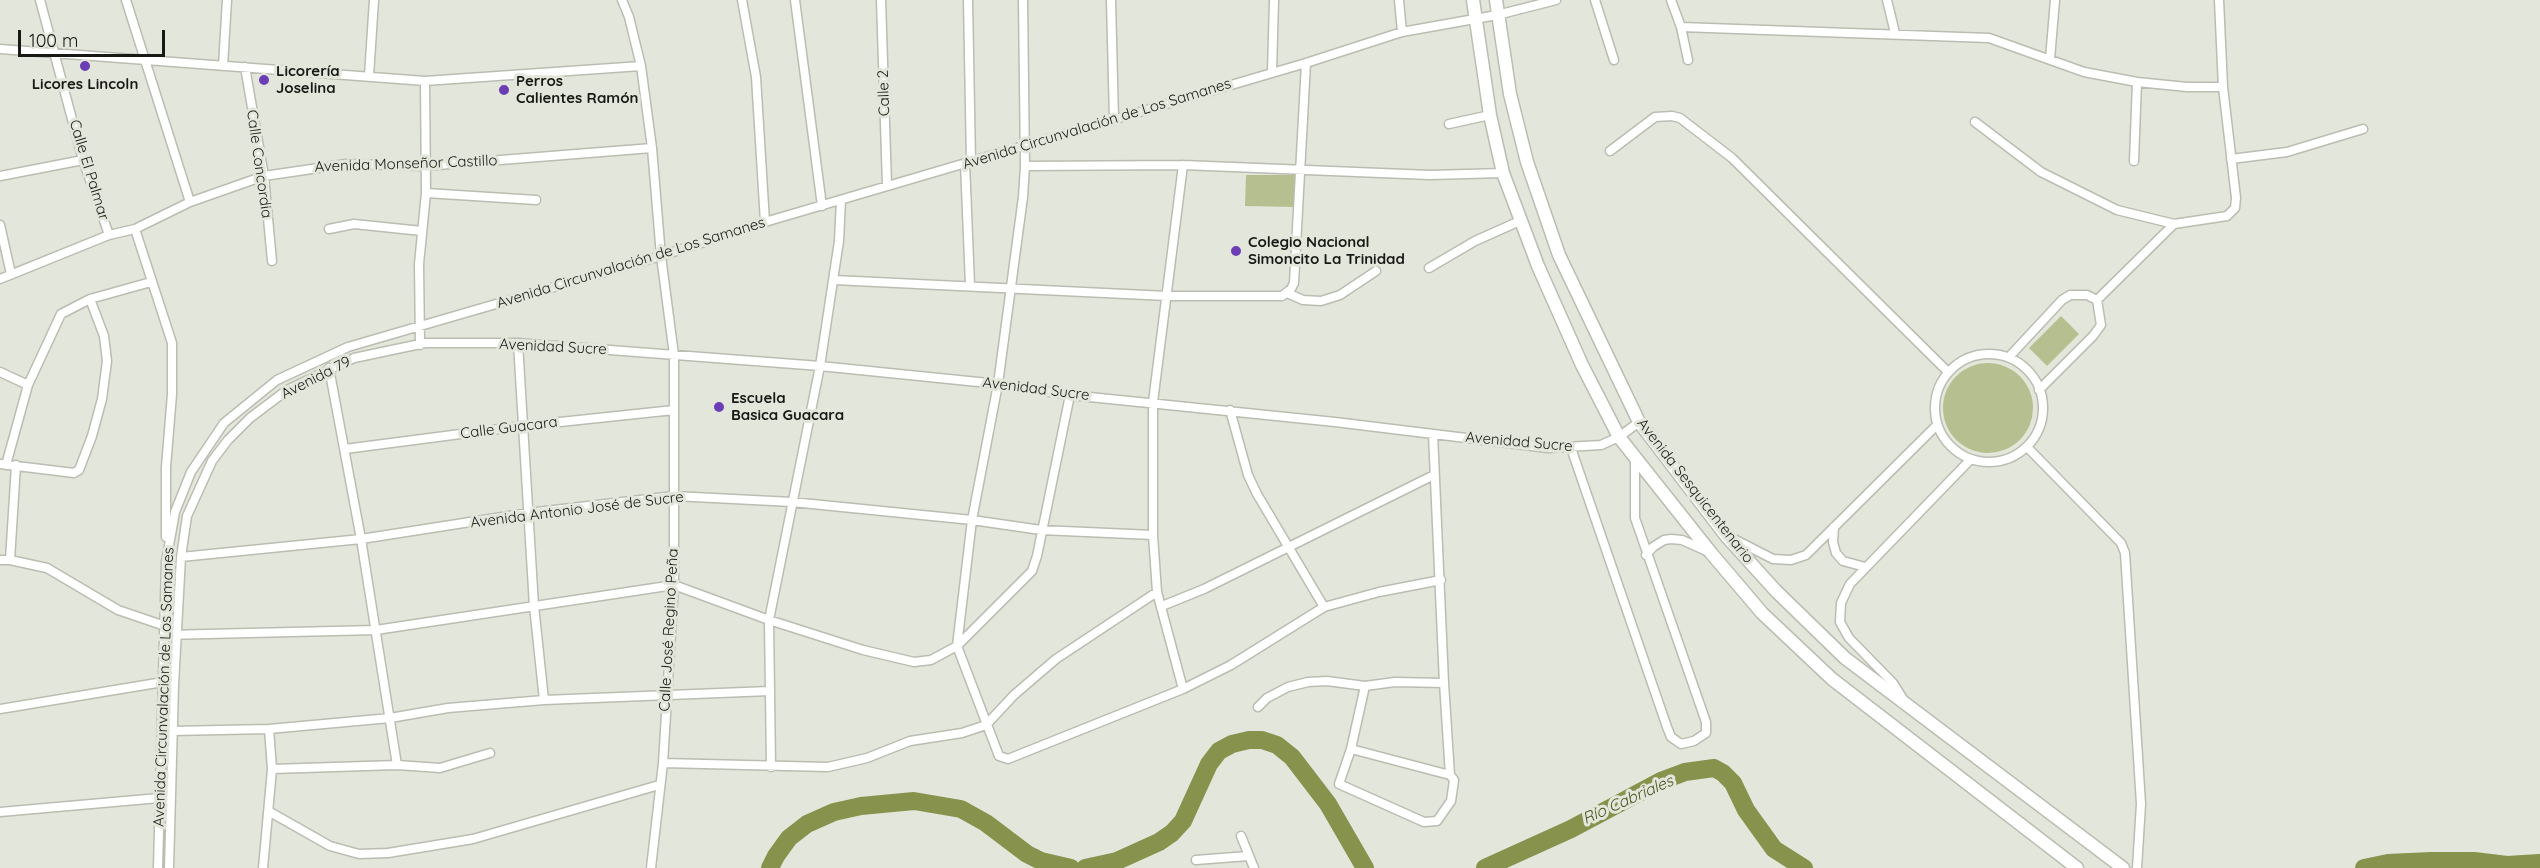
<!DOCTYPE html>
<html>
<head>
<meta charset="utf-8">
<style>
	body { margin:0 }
	#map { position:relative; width:2540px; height:868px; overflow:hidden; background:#e3e6da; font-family:Quicksand,sans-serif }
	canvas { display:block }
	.scale { position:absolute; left:18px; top:30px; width:147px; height:27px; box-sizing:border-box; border:3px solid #181915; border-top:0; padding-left:8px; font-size:18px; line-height:21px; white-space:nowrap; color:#181915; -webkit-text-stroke:4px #e3e6da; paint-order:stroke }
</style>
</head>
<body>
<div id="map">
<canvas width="2540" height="868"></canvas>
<div class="scale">100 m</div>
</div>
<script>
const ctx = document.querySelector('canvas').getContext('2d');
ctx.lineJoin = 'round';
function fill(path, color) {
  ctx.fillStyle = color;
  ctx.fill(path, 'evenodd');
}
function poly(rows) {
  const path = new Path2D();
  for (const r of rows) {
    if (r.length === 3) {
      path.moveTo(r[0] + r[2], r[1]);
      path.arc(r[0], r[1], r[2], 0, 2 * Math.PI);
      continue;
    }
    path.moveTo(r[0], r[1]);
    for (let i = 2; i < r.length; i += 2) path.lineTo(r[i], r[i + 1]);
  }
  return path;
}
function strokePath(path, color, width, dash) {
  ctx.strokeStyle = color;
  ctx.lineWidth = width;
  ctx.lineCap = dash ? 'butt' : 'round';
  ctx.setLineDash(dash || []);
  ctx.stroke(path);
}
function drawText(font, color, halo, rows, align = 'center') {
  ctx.font = font + ' Quicksand,sans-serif';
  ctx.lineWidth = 6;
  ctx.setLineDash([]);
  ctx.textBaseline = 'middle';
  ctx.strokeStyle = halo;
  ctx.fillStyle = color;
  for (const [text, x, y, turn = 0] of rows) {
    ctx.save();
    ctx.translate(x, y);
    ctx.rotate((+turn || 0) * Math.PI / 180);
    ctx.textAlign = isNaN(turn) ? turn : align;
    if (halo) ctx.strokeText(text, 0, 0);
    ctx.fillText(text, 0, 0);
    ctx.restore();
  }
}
const green = poly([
	[1246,175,1295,175,1294,207,1245,206],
	[2061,316,2079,334,2047,366,2029,348],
	[1988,408,45]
]);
const river = poly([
	[770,868,776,856,789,838,807,824,834,812,861,806,914,801,961,809,986,823,1027,854,1041,861,1071,868],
	[1085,868,1117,861,1159,842,1172,833,1183,821,1209,764,1219,751,1232,744,1249,740,1262,740,1277,745,1292,757,1328,804,1365,868],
	[1485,868,1571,829,1661,781,1685,772,1714,768,1723,773,1733,783,1746,810,1774,849,1804,868],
	[2364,868,2388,863,2431,861,2474,861,2507,865,2540,863]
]);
const minor = poly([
	[40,0,83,160,109,235],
	[126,0,190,202],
	[622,0,629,17,641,66,652,148,661,256,674,355,674,585,663,763,651,868],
	[742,0,756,77,765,222],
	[795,0,822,206],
	[881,0,887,185],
	[968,0,971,162],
	[1023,0,1025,166,1023,197,998,384,972,520,957,646,999,756,1008,759,1183,689,1231,665,1324,607,1379,592,1441,580],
	[1111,0,1114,120],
	[1399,0,1402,32],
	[1595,0,1614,60],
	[1671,0,1681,27,1989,38,2084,72,2137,82,2187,87,2223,87],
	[1887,0,1895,33],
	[1681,27,1688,60],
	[0,49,425,81,641,66],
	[2050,59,2055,0],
	[223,66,227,0],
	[245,67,264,176,272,261],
	[1272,72,1274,0],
	[369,76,374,0],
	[1975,122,2041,172,2117,210,2174,224,2227,216,2235,208,2236,198,2223,87,2219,0],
	[1449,124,1490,115],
	[1610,151,1655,117,1672,116,1680,118,1732,158,1948,372],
	[2231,159,2287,152,2363,129],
	[2134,161,2137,82],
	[965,163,970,285],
	[1025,166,1183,165,1430,175,1503,173],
	[0,176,83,160],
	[426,193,536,200],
	[0,225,11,274],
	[135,229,172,343,172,394,166,467,166,537],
	[329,229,354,224,422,231],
	[1429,268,1475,241,1522,220],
	[0,279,109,235,135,229,190,202,264,176,346,164,425,166,652,148],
	[834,280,1167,296,1282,296,1291,289,1294,283,1306,63],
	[1287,293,1303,300,1321,301,1340,295,1376,271],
	[2097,300,2174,224],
	[518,343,534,606,544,700],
	[420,345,419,264,426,193,425,81],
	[1989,408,54],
	[2009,357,2062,300,2070,295,2087,295,2097,300,2101,325,2093,336,2039,390],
	[329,368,361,539,397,765],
	[0,372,28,385],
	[1230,410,1248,475,1257,494,1324,607],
	[1433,434,1444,683,1450,775,1454,780,1451,801,1437,821,1424,822,1339,784,1351,749,1365,686,1395,682,1444,683],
	[2027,447,2121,543,2125,553,2141,804,2137,868],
	[1571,448,1667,727,1671,737,1681,744,1694,741,1706,733,1706,722,1635,518,1635,458],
	[345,449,522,426,674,410],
	[0,464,74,473,79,470,92,436,102,399,107,361,104,336,90,299],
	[6,465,28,385,61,314,90,299,151,282],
	[1834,527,1833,542,1836,553,1843,561,1865,567],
	[1730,537,1773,559,1791,560,1806,555,1937,425],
	[1646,555,1653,547,1664,540,1671,539,1682,540,1709,552],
	[181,557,361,539,528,513,674,496,792,502,972,520,1041,530,1153,535],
	[0,560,10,560,47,568,118,610,165,626],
	[10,560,16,465],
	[1162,606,1204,589,1434,475],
	[165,635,376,630,674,585,769,620,863,650,914,662,931,660,957,646,1032,571,1037,556,1070,395],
	[1183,689,1157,592,1153,535,1153,402,1183,165],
	[1903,699,1893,683,1849,638,1840,622,1841,603,1850,584,1971,459],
	[1258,707,1267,698,1288,687,1308,682,1327,681,1365,686],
	[0,709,163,682],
	[172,731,269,729,390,718,448,708,544,700,770,691],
	[1351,749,1450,775],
	[663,763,828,767,867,758,910,741,962,733,986,725,1014,695,1056,659,1157,592],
	[771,767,769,620,820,366,839,241,841,200],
	[272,769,397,765,440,768,490,753],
	[0,812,159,798],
	[270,812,330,846,359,854,388,853,473,839,659,785],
	[1241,836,1254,868],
	[1196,860,1248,856],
	[158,868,166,562,175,512,191,472,224,423,277,380,348,347,661,256,765,222,1306,63,1402,32,1497,15,1556,0],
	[169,868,174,685,181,557,187,516,212,461,228,440,250,418,287,390,354,358,425,343,518,343,820,366,998,384,1070,395,1335,422,1548,448,1601,445,1619,437,1639,422],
	[263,868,272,769,269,729]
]);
const secondary = poly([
	[1473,0,1490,115,1503,173,1538,266,1582,365,1619,437,1711,553,1762,613,1832,679,2077,868],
	[1496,0,1510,94,1527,162,1559,255,1639,422,1727,537,1776,591,1845,658,2123,868]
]);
const markers = [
	[85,66,6,"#6c3eb6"],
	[264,80,6,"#6c3eb6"],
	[504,90,6,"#6c3eb6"],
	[1236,251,6,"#6c3eb6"],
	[719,407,6,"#6c3eb6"]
];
const poiNames = [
	["Licorería",276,71],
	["Joselina",276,88],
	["Perros",516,81],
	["Calientes Ramón",516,98],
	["Licores Lincoln",85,84,"center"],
	["Colegio Nacional",1248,242],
	["Simoncito La Trinidad",1248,259],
	["Escuela",731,398],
	["Basica Guacara",731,415]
];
const streetNames = [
	["Calle 2",884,93,-92],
	["Avenida Circunvalación de Los Samanes",1097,124,-17],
	["Calle Concordia",259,164,82],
	["Avenida Monseñor Castillo",406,164,-2],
	["Calle El Palmar",89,170,73],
	["Avenida Circunvalación de Los Samanes",631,263,-17],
	["Avenidad Sucre",553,347,3],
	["Avenida 79",316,378,-27],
	["Avenidad Sucre",1036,389,7],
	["Calle Guacara",509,428,-7],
	["Avenidad Sucre",1519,442,5],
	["Avenida Sesquicentenario",1695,491,52],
	["Avenida Antonio José de Sucre",577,510,-7],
	["Calle José Regino Peña",669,630,-87],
	["Avenida Circunvalación de Los Samanes",164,687,-88]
];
const waterNames = [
	["Río Cabriales",1628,800,-24]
];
fill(green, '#b6bf8f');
strokePath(river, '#87924d', 18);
strokePath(minor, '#babdb1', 11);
strokePath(secondary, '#babdb1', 15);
strokePath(minor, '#fff', 8);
strokePath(secondary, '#fff', 12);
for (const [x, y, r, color] of markers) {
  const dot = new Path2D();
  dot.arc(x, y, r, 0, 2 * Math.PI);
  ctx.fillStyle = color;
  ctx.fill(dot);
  strokePath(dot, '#e3e6da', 2);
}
drawText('bold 15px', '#181915', '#e3e6da', poiNames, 'left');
drawText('15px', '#181915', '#e3e6da', streetNames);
drawText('italic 16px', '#4b531f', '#e3e6da', waterNames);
</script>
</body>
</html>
